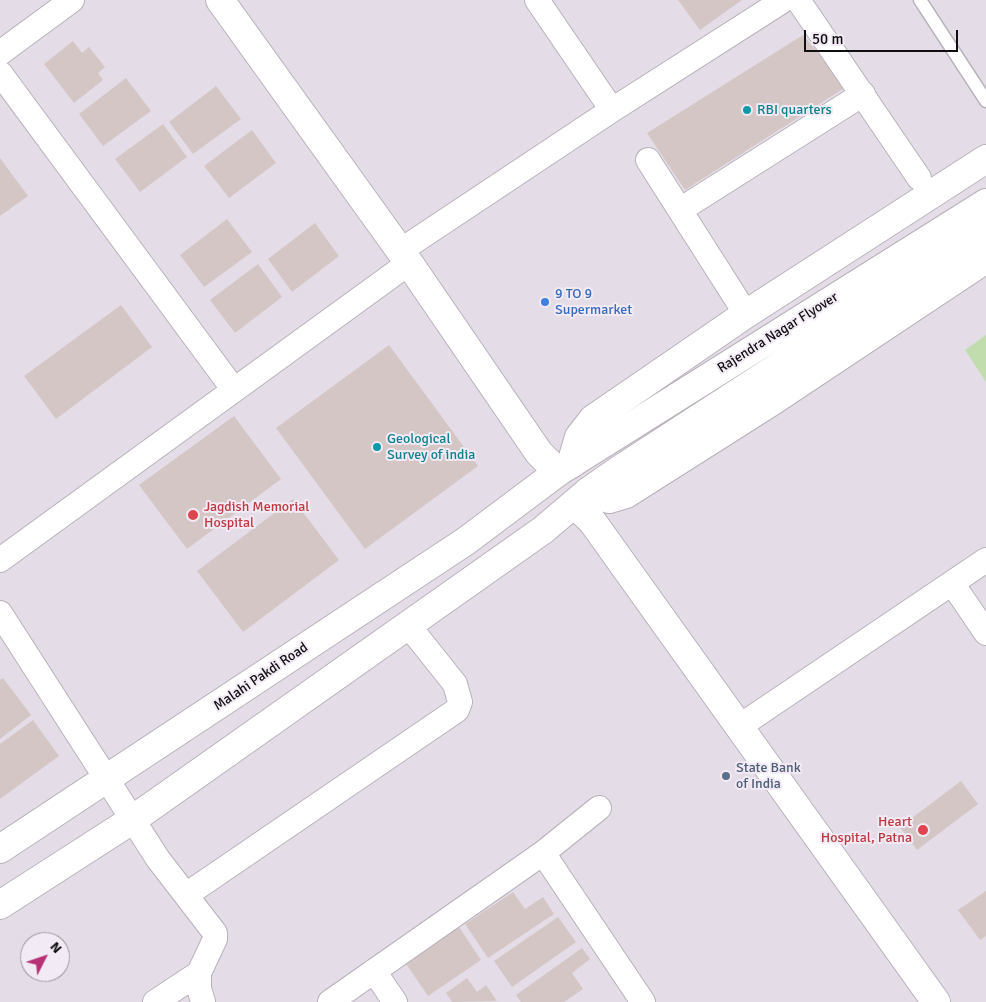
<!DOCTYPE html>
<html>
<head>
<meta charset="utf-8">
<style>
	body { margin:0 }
	#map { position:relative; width:986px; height:1002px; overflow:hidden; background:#e4dde7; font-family:Signika,sans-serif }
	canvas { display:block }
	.north { position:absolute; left:20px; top:932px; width:50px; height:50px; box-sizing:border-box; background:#f2eaf4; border:1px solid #989299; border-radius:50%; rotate:49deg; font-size:14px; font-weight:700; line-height:20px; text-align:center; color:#100e11 }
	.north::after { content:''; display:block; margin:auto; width:18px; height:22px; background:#b73175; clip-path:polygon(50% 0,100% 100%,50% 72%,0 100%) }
	.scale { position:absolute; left:804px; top:30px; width:154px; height:22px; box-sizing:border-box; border:2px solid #100e11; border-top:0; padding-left:6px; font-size:15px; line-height:18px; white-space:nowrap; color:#100e11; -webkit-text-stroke:4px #f2eaf4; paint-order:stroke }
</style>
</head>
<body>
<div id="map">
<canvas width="986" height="1002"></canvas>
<div class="north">N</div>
<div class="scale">50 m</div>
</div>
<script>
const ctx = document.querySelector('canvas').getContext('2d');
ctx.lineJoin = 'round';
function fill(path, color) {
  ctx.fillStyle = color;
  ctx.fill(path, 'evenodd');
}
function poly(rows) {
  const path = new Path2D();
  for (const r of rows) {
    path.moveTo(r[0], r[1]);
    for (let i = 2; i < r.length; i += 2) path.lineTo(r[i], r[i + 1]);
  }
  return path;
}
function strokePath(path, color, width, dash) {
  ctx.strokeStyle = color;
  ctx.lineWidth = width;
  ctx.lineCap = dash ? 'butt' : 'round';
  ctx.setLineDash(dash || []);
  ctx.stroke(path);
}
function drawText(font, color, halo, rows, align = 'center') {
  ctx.font = font + ' Signika,sans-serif';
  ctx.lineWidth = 4;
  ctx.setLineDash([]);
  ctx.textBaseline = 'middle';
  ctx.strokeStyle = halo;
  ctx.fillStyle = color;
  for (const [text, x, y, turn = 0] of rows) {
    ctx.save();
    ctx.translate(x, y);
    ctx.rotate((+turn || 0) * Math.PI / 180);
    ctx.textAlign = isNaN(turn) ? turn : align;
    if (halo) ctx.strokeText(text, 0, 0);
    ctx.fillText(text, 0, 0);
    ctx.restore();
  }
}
const green = poly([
	[986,335,986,382,965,350]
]);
const building = poly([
	[678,0,742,0,700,30],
	[803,35,846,87,685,190,647,133],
	[73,41,82,53,89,47,105,67,98,73,103,80,74,103,44,64],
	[126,78,151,111,103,146,79,114],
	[216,86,241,119,193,154,169,122],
	[163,124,187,157,140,192,115,159],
	[252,130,276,163,229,198,204,166],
	[0,158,28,196,0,216],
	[227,219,252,252,204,287,180,255],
	[315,223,339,256,292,292,268,259],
	[258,264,282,297,235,333,210,300],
	[121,305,152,347,56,419,24,376],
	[389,345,478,466,365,549,276,428],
	[234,416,281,479,187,549,139,485],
	[293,499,339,560,243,632,197,571],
	[3,678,31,715,0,739,0,680],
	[33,720,59,756,0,799,0,744],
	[961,781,978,804,917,850,900,827],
	[986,891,986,936,980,940,958,910],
	[513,892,525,909,543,897,554,914,488,958,465,924],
	[558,917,576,942,512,987,494,961],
	[459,927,481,960,428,996,406,964],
	[582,948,590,959,572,973,583,989,564,1002,521,1002,516,995],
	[467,978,477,992,486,985,497,1001,452,1002,446,993]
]);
const service = poly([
	[920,0,986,101]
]);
const minor = poly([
	[537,0,612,110],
	[798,0,919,178],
	[0,53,72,0],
	[0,73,234,390],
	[648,160,746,314],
	[680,210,863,94],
	[400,251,612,110,784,0],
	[0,560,409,263],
	[952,583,986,633],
	[0,613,158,859,215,933,215,939,199,973,199,988,203,1002],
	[740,726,986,560],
	[599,808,543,853,643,1002],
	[186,895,457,710,460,702,455,684,408,625],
	[374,971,395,1002],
	[155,1002,199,973],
	[330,1002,543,853]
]);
const tertiary = poly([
	[220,0,409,263,539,453,558,472],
	[571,464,579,437,593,419,746,314,986,159],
	[589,491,609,499,626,494,771,402,986,259],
	[574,504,592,521,936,1002]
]);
const secondary = poly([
	[0,849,466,541,558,472,986,203],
	[0,905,132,820,543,530,589,491,619,470,986,232]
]);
const markers = [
	[747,110,5,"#0f9aa8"],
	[545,302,5,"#3f7fe0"],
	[377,447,5,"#0f9aa8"],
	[193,515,6,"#e0444e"],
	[726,776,5,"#5c6f8a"],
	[923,830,6,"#e0444e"]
];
const cultureNames = [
	["RBI quarters",757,110],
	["Geological",387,439],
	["Survey of india",387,455]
];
const shopNames = [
	["9 TO 9",555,294],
	["Supermarket",555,310]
];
const streetNames = [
	["Rajendra Nagar Flyover",778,333,-32],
	["Malahi Pakdi Road",261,677,-34]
];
const healthNames = [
	["Jagdish Memorial",204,507],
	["Hospital",204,523],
	["Heart",912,822,"right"],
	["Hospital, Patna",912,838,"right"]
];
const serviceNames = [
	["State Bank",736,768],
	["of India",736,784]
];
fill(green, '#c1ddae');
fill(building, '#d4c6c5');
strokePath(service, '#b8b1ba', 15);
strokePath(minor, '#b8b1ba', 26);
strokePath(tertiary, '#b8b1ba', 30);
strokePath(secondary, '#b8b1ba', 30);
strokePath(service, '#fff', 12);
strokePath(minor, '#fff', 24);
strokePath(tertiary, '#fff', 28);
strokePath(secondary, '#fff', 28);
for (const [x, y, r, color] of markers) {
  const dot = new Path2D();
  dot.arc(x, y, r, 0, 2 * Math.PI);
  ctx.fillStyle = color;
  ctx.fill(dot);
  strokePath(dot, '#f2eaf4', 2);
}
drawText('14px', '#0d838f', '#f2eaf4', cultureNames, 'left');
drawText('14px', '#366cbe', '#f2eaf4', shopNames, 'left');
drawText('14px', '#100e11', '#f2eaf4', streetNames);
drawText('14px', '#be3a42', '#f2eaf4', healthNames, 'left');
drawText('14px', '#4e5e75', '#f2eaf4', serviceNames, 'left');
</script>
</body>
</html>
